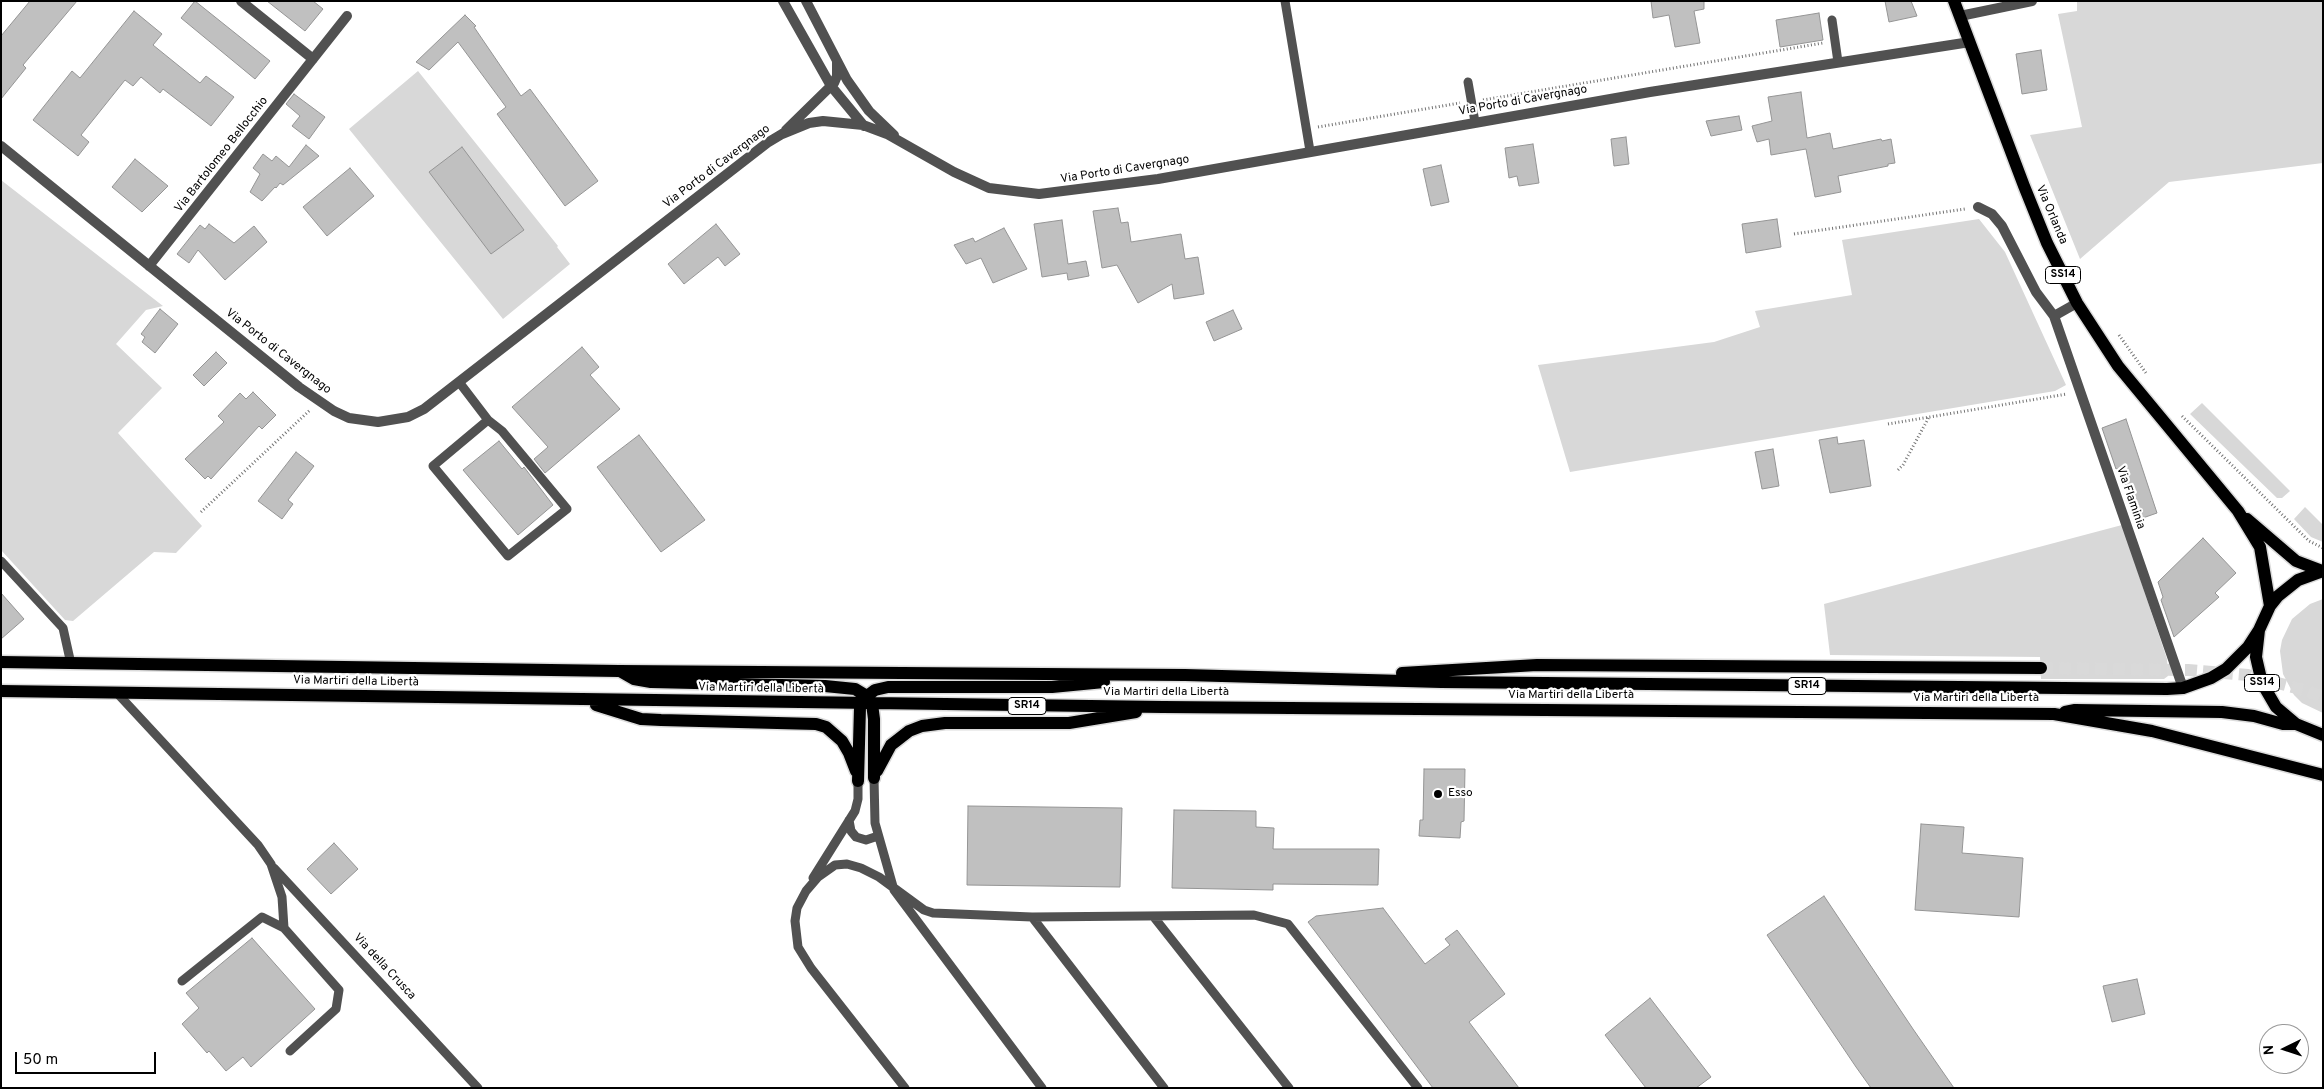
<!DOCTYPE html>
<html>
<head>
<meta charset="utf-8">
<style>
	body { margin:0 }
	#map { position:relative; width:2324px; height:1089px; overflow:hidden; background:#fff; font-family:Overpass,sans-serif }
	canvas { display:block }
	.frame { position:absolute; inset:0; border:2px solid #000; pointer-events:none }
	.north { position:absolute; left:2259px; top:1024px; width:50px; height:50px; box-sizing:border-box; background:#fff; border:1px solid #999; border-radius:50%; rotate:266deg; font-size:14px; font-weight:700; line-height:20px; text-align:center; color:#000 }
	.north::after { content:''; display:block; margin:auto; width:18px; height:22px; background:#000; clip-path:polygon(50% 0,100% 100%,50% 72%,0 100%) }
	.scale { position:absolute; left:15px; top:1052px; width:141px; height:22px; box-sizing:border-box; border:2px solid #000; border-top:0; padding-left:6px; font-size:15px; line-height:18px; white-space:nowrap; color:#000; -webkit-text-stroke:4px #fff; paint-order:stroke }
</style>
</head>
<body>
<div id="map">
<canvas width="2324" height="1089"></canvas>
<div class="frame"></div>
<div class="north">N</div>
<div class="scale">50 m</div>
</div>
<script>
const ctx = document.querySelector('canvas').getContext('2d');
ctx.lineJoin = 'round';
function fill(path, color) {
  ctx.fillStyle = color;
  ctx.fill(path, 'evenodd');
}
function poly(rows) {
  const path = new Path2D();
  for (const r of rows) {
    path.moveTo(r[0], r[1]);
    for (let i = 2; i < r.length; i += 2) path.lineTo(r[i], r[i + 1]);
  }
  return path;
}
function strokePath(path, color, width, dash) {
  ctx.strokeStyle = color;
  ctx.lineWidth = width;
  ctx.lineCap = dash ? 'butt' : 'round';
  ctx.setLineDash(dash || []);
  ctx.stroke(path);
}
function drawText(font, color, halo, rows, align = 'center') {
  ctx.font = font + ' Overpass,sans-serif';
  ctx.lineWidth = 4.5;
  ctx.setLineDash([]);
  ctx.textBaseline = 'middle';
  ctx.strokeStyle = halo;
  ctx.fillStyle = color;
  for (const [text, x, y, turn = 0] of rows) {
    ctx.save();
    ctx.translate(x, y);
    ctx.rotate((+turn || 0) * Math.PI / 180);
    ctx.textAlign = isNaN(turn) ? turn : align;
    if (halo) ctx.strokeText(text, 0, 0);
    ctx.fillText(text, 0, 0);
    ctx.restore();
  }
}
const green = poly([
	[2077,1,2323,1,2323,163,2169,182,2080,259,2030,135,2082,127,2058,14,2077,11],
	[418,71,558,246,557,247,570,264,503,319,349,129],
	[1,180,163,306,146,310,116,344,162,388,118,433,202,526,176,553,154,552,73,621,65,620,1,550],
	[1979,219,2005,252,2066,385,2055,391,1570,472,1538,365,1714,342,1760,327,1755,311,1852,295,1842,240],
	[2202,403,2290,491,2282,498,2277,498,2190,414],
	[2305,507,2323,525,2323,542,2311,537,2294,519],
	[2122,525,2167,659,2168,676,2164,679,2041,679,2040,657,1830,655,1824,604],
	[2323,599,2323,713,2302,703,2294,695,2283,674,2280,651,2282,640,2292,619,2310,604]
]);
const building = poly([
	[30,1,77,1,23,65,26,68,1,99,1,36,30,1],
	[195,1,270,61,255,79,181,18,195,1],
	[267,1,313,1,323,9,305,31,267,1],
	[1651,1,1704,1,1704,9,1694,11,1700,43,1675,47,1669,15,1653,18,1651,1],
	[1885,1,1911,1,1917,16,1889,22,1885,1],
	[134,11,162,34,153,45,200,83,206,76,234,97,211,126,163,89,160,93,141,77,133,86,125,80,81,135,89,142,78,156,33,120,72,71,80,78,134,11],
	[1819,13,1823,40,1780,47,1776,20,1819,13],
	[465,15,476,26,474,27,521,96,530,89,598,181,565,206,497,114,506,107,458,42,429,70,416,62,465,15],
	[2041,50,2047,90,2022,94,2016,54,2041,50],
	[1801,92,1807,138,1830,133,1833,149,1881,139,1882,141,1891,139,1895,163,1888,164,1888,166,1838,176,1841,192,1815,197,1806,149,1771,155,1769,139,1757,142,1752,126,1772,121,1768,97,1801,92],
	[294,94,325,117,309,139,292,126,300,116,286,104,294,94],
	[1739,116,1742,130,1711,136,1706,121,1739,116],
	[1626,137,1629,164,1614,166,1611,139,1626,137],
	[1533,144,1539,183,1519,186,1517,176,1509,178,1505,148,1533,144],
	[306,145,319,156,283,185,280,183,276,188,275,187,262,201,250,192,260,174,253,168,263,154,272,161,276,156,289,167,306,145],
	[462,147,524,230,491,254,429,172,462,147],
	[135,159,168,186,142,212,112,187,135,159],
	[1441,165,1449,202,1431,206,1423,169,1441,165],
	[350,168,374,196,327,236,303,207,350,168],
	[1118,208,1121,223,1128,222,1131,242,1181,234,1185,259,1198,257,1204,294,1174,299,1172,284,1138,303,1117,265,1102,268,1093,211,1118,208],
	[1777,219,1781,247,1746,253,1742,224,1777,219],
	[1062,220,1068,264,1086,261,1089,276,1068,280,1067,273,1042,277,1034,224,1062,220],
	[209,224,234,243,254,226,267,242,225,280,198,250,189,263,177,254,200,225,205,229,209,224],
	[716,224,740,254,725,266,718,257,684,284,668,264,716,224],
	[1004,228,1027,269,993,283,981,258,966,264,954,245,973,238,975,242,1004,228],
	[160,309,178,324,155,353,142,342,145,337,141,334,160,309],
	[1233,310,1242,329,1214,341,1206,322,1233,310],
	[582,347,599,367,590,375,620,409,545,473,534,459,548,447,512,407,582,347],
	[216,352,227,363,204,386,193,375,216,352],
	[253,392,276,415,262,429,259,426,211,479,208,476,205,479,185,459,224,422,218,416,240,393,246,399,253,392],
	[2126,419,2157,513,2137,520,2120,468,2116,469,2102,428,2126,419],
	[639,435,705,520,661,552,597,467,639,435],
	[1837,437,1838,444,1864,440,1871,486,1830,493,1819,440,1837,437],
	[499,441,522,469,524,467,553,505,518,535,463,470,499,441],
	[1773,449,1779,486,1762,489,1755,452,1773,449],
	[296,452,314,466,288,500,293,504,282,519,258,501,296,452],
	[2203,538,2236,573,2215,593,2219,597,2174,637,2161,600,2163,597,2158,582,2203,538],
	[1,593,24,619,1,639,1,593],
	[1424,769,1465,769,1464,821,1461,822,1460,838,1419,836,1420,820,1423,820,1424,769],
	[968,806,1122,808,1120,887,967,885,968,806],
	[1174,810,1256,811,1256,827,1274,828,1273,849,1379,849,1378,885,1273,884,1273,890,1172,888,1174,810],
	[1921,824,1964,827,1962,853,2023,858,2019,917,1915,910,1921,824],
	[334,843,358,869,331,894,307,869,334,843],
	[1824,896,1913,1029,1954,1088,1871,1088,1856,1067,1767,935,1824,896],
	[1383,908,1425,964,1450,945,1445,939,1457,930,1505,994,1469,1022,1519,1088,1433,1088,1308,922,1316,916,1383,908],
	[252,938,315,1009,251,1067,243,1057,226,1071,209,1051,207,1053,182,1024,199,1008,186,993,252,938],
	[2137,979,2145,1014,2112,1022,2103,986,2137,979],
	[1650,998,1711,1077,1696,1088,1646,1088,1605,1035,1650,998]
]);
const primaryTunnel = poly([
	[2041,668,2188,670,2248,675,2304,690,2323,697]
]);
const path = poly([
	[1483,100,1823,43],
	[1318,127,1460,103],
	[1794,234,1965,209],
	[2119,335,2146,373],
	[2182,416,2309,541,2323,548],
	[1888,424,2067,394],
	[1898,470,1903,465,1929,417],
	[201,512,310,410]
]);
const lane = poly([
	[1285,1,1310,151],
	[1832,20,1838,62],
	[1468,82,1475,122],
	[459,382,488,420,502,431,567,509,508,556,433,466,488,420],
	[1,561,63,628,71,664],
	[117,693,258,845,271,864,282,897,284,928,339,990,336,1009,290,1051],
	[874,778,875,823,894,890,1042,1088],
	[849,820,851,831,856,837,866,840,878,836],
	[274,868,478,1088],
	[813,878,855,811,858,799,858,781],
	[1153,916,1289,1088],
	[1032,917,1164,1088],
	[182,981,262,917,284,928],
	[905,1088,811,968,798,947,795,921,797,908,806,891,818,877,835,865,847,864,861,868,879,877,924,910,933,913,1032,917,1254,915,1288,924,1418,1088]
]);
const street = poly([
	[241,1,313,59],
	[783,1,831,86,864,126],
	[806,1,847,80,869,111,894,135],
	[1960,16,2032,1],
	[786,130,834,83,837,76,837,62],
	[1,146,299,387,334,411,349,418,378,422,408,417,424,409,767,143,782,134,809,123,823,121,863,125,887,134,954,172,989,188,1039,194,1158,179,1650,92,1970,42],
	[1978,207,1992,214,2002,226,2036,292,2054,316],
	[149,266,347,16],
	[2077,303,2054,316,2183,688]
]);
const primary = poly([
	[1954,1,2024,186,2047,243,2077,303,2118,366,2238,511,2260,547,2270,606],
	[2247,519,2296,561,2322,571],
	[2323,571,2298,580,2278,596,2270,606,2259,630,2256,657,2262,683,2276,707,2296,724,2323,735],
	[1,662,619,671,1185,675,1441,682,2167,689,2183,688,2211,678,2226,669,2248,647,2259,630],
	[620,671,634,679,651,682,825,686,855,689,865,695,872,704,874,719,874,778],
	[1402,673,1537,665,2041,668],
	[1,691,1163,707,2054,714,2152,731,2323,775],
	[596,705,641,719,661,720,816,724,826,727,842,741,849,753,856,771],
	[2065,712,2075,710,2222,712,2254,716,2283,724,2296,724],
	[877,771,891,745,909,731,922,726,945,723,1069,723,1136,712],
	[858,781,860,707,867,696,875,690,888,687,1052,687,1104,682]
]);
const markers = [
	[1438,794,5,"#000"]
];
const shields = [
	[2063,275,35],
	[2262,683,35],
	[1807,686,38],
	[1027,706,38]
];
const shieldNames = [
	["SS14",2063,275],
	["SS14",2262,683],
	["SR14",1807,686],
	["SR14",1027,706]
];
const streetNames = [
	["Via Porto di Cavergnago",1523,101,-10],
	["Via Bartolomeo Bellocchio",222,155,-52],
	["Via Porto di Cavergnago",717,167,-37],
	["Via Porto di Cavergnago",1125,170,-9],
	["Via Orlanda",2051,215,67],
	["Via Porto di Cavergnago",278,352,38],
	["Via Flaminia",2130,498,71],
	["Via Martiri della Libertà",356,682,1],
	["Via Martiri della Libertà",761,689,1],
	["Via Martiri della Libertà",1166,693],
	["Via Martiri della Libertà",1571,696],
	["Via Martiri della Libertà",1976,699],
	["Via della Crusca",384,967,47]
];
const poiNames = [
	["Esso",1448,794]
];
fill(green, '#d8d8d8');
fill(building, '#c0c0c0');
strokePath(building, '#959595', 1);
strokePath(primaryTunnel, '#d9d9d9', 12, [12, 6]);
strokePath(primary, '#dbdbdb', 15);
strokePath(path, '#737373', 3, [1, 2.5]);
strokePath(lane, '#515151', 9);
strokePath(street, '#515151', 10);
strokePath(primary, '#000', 12);
for (const [x, y, r, color] of markers) {
  const dot = new Path2D();
  dot.arc(x, y, r, 0, 2 * Math.PI);
  ctx.fillStyle = color;
  ctx.fill(dot);
  strokePath(dot, '#fff', 2);
}
for (const [x, y, w] of shields) {
  const box = new Path2D();
  box.roundRect(x - w / 2, y - 8.5, w, 17, 4);
  ctx.fillStyle = '#fff';
  ctx.fill(box);
  strokePath(box, '#000', 1);
}
drawText('bold 11px', '#000', null, shieldNames);
drawText('12px', '#000', '#fff', streetNames);
drawText('12px', '#000', '#fff', poiNames, 'left');
</script>
</body>
</html>
